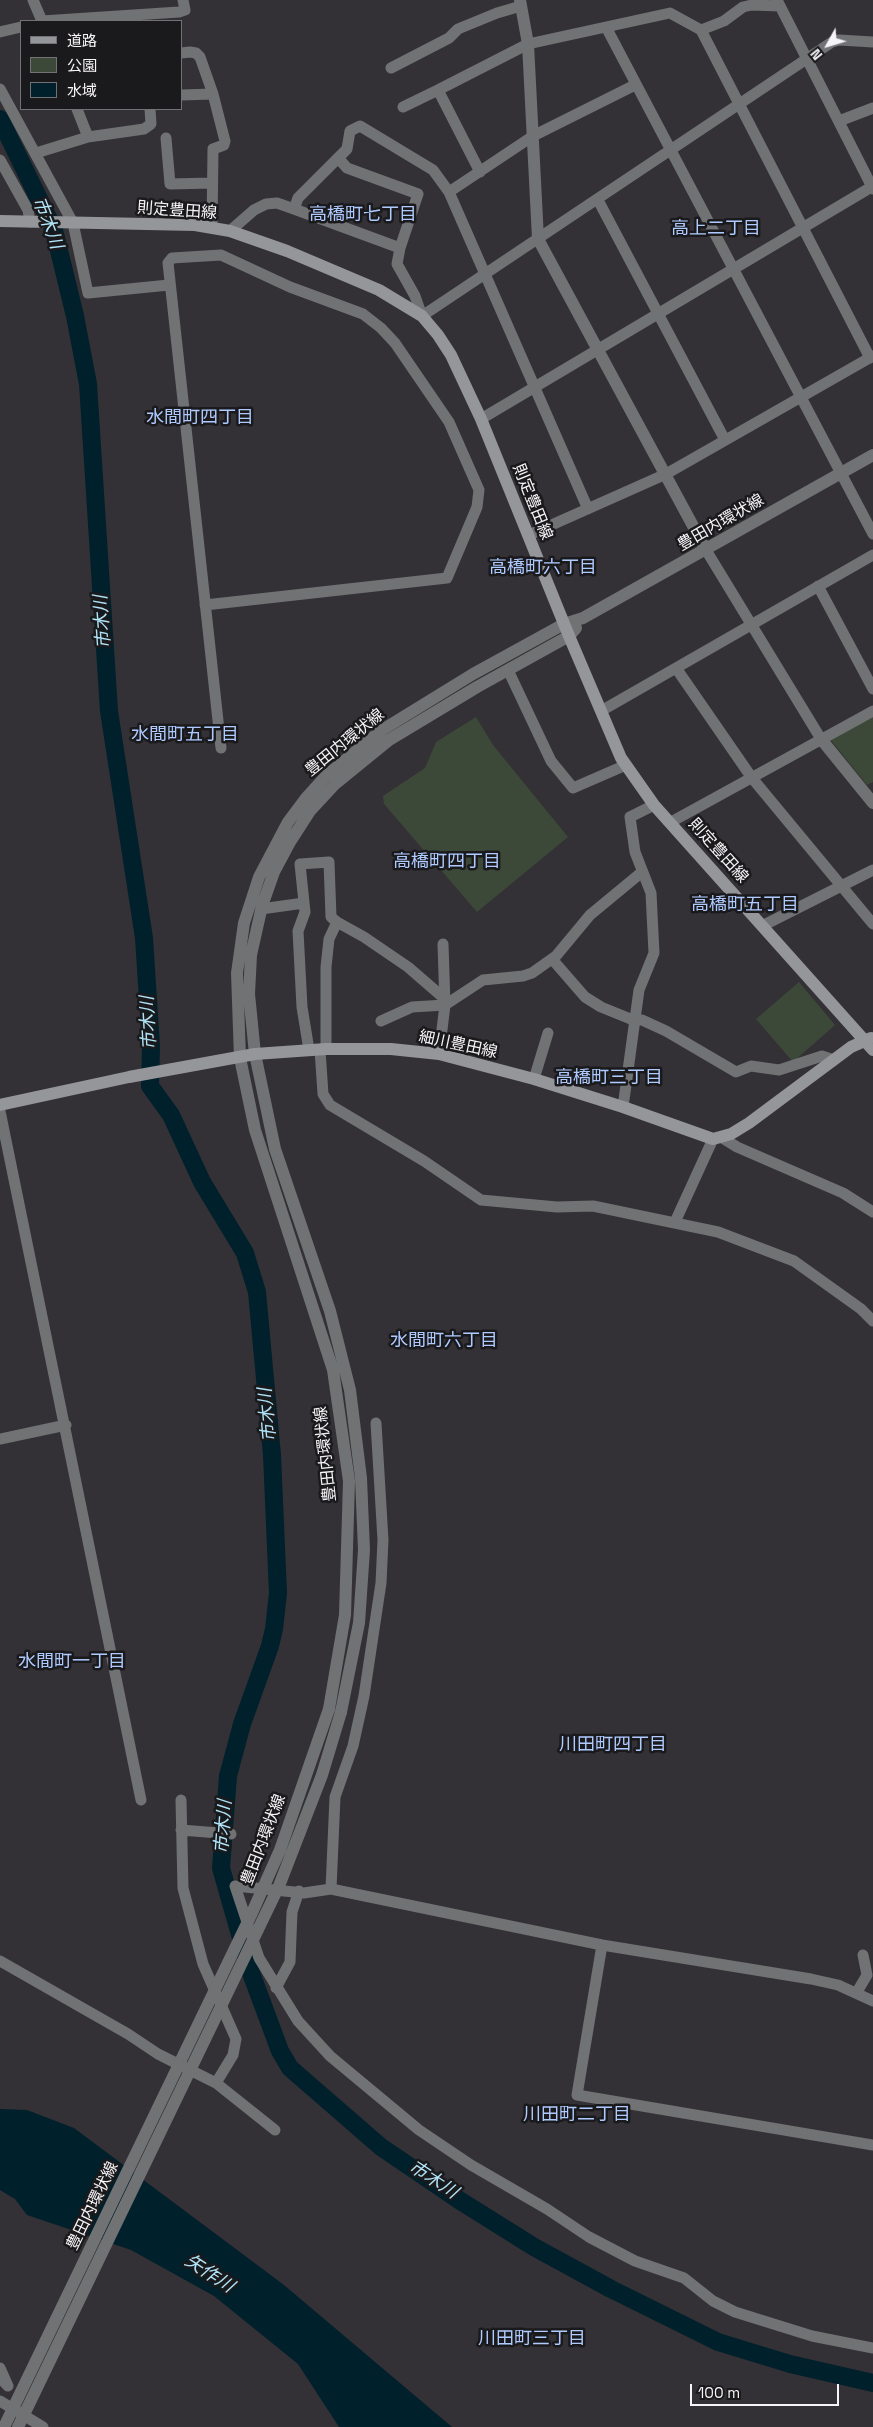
<!DOCTYPE html>
<html>
<head>
<meta charset="utf-8">
<style>
	body { margin:0 }
	#map { position:relative; width:873px; height:2427px; overflow:hidden; background:#333135; font-family:"Space Grotesk","Noto Sans JP",sans-serif }
	canvas { display:block }
	.legend { position:absolute; left:20px; top:20px; width:162px; height:90px; box-sizing:border-box; background:#1a191b; border:1px solid #727173; margin:0; padding:6px 9px; list-style:none; font-size:15px; color:#f6f4f7 }
	.legend li { display:flex; align-items:center; gap:10px; height:25px }
	.legend b { width:25px; border:1px solid #727173 }
	.north { position:absolute; left:803px; top:20px; width:50px; height:50px; -webkit-text-stroke:4px #1a191b; paint-order:stroke; rotate:231deg; font-size:14px; font-weight:700; line-height:20px; text-align:center; color:#f6f4f7 }
	.north::after { content:''; display:block; margin:auto; width:18px; height:22px; background:#f6f4f7; clip-path:polygon(50% 0,100% 100%,50% 72%,0 100%) }
	.scale { position:absolute; left:690px; top:2384px; width:149px; height:22px; box-sizing:border-box; border:2px solid #f6f4f7; border-top:0; padding-left:6px; font-size:15px; line-height:18px; white-space:nowrap; color:#f6f4f7; -webkit-text-stroke:4px #1a191b; paint-order:stroke }
</style>
</head>
<body>
<div id="map">
<canvas width="873" height="2427"></canvas>
<ul class="legend">
<li><b style="height:6px;background:#95969a"></b>道路</li>
<li><b style="height:14px;background:#3c4938"></b>公園</li>
<li><b style="height:14px;background:#00202c"></b>水域</li>
</ul>
<div class="north">N</div>
<div class="scale">100 m</div>
</div>
<script>
const ctx = document.querySelector('canvas').getContext('2d');
ctx.lineJoin = 'round';
function fill(path, color) {
  ctx.fillStyle = color;
  ctx.fill(path, 'evenodd');
}
function poly(rows) {
  const path = new Path2D();
  for (const r of rows) {
    path.moveTo(r[0], r[1]);
    for (let i = 2; i < r.length; i += 2) path.lineTo(r[i], r[i + 1]);
  }
  return path;
}
function strokePath(path, color, width, dash) {
  ctx.strokeStyle = color;
  ctx.lineWidth = width;
  ctx.lineCap = dash ? 'butt' : 'round';
  ctx.setLineDash(dash || []);
  ctx.stroke(path);
}
function drawText(font, color, halo, rows, align = 'center') {
  ctx.font = font + ' "Space Grotesk","Noto Sans JP",sans-serif';
  ctx.lineWidth = 5;
  ctx.setLineDash([]);
  ctx.textBaseline = 'middle';
  ctx.strokeStyle = halo;
  ctx.fillStyle = color;
  for (const [text, x, y, turn = 0] of rows) {
    ctx.save();
    ctx.translate(x, y);
    ctx.rotate((+turn || 0) * Math.PI / 180);
    ctx.textAlign = isNaN(turn) ? turn : align;
    if (halo) ctx.strokeText(text, 0, 0);
    ctx.fillText(text, 0, 0);
    ctx.restore();
  }
}
const green = poly([
	[476,717,493,745,568,837,477,912,384,804,383,796,425,768,436,742],
	[873,717,873,782,867,785,830,739],
	[799,982,835,1025,793,1062,756,1019]
]);
const water = poly([
	[0,2109,27,2110,74,2128,284,2285,452,2427,339,2427,298,2364,214,2296,131,2250,27,2215,15,2199,0,2190]
]);
const river = poly([
	[0,119,54,230,75,316,88,384,109,711,144,938,151,1046,150,1086,171,1115,202,1182,245,1253,257,1292,272,1455,278,1593,274,1629,270,1646,242,1724,228,1776,221,1868,251,1973,280,2051,290,2068,381,2147,459,2200,534,2247,611,2289,718,2342,790,2364,873,2383]
]);
const minor = poly([
	[33,0,42,21],
	[777,0,873,189],
	[42,21,179,12,185,10,183,0],
	[606,27,873,534],
	[701,30,724,21,743,7,752,5,780,6],
	[0,32,21,27],
	[181,53,190,52,196,53,200,57,213,94,225,141,224,145,213,149,212,228],
	[391,68,449,38,458,29,497,13,521,6],
	[0,89,73,223,88,293,169,285],
	[181,95,213,94],
	[403,107,438,90],
	[77,109,88,137],
	[839,121,873,108],
	[166,138,170,184,212,183],
	[36,153,88,137,144,129,151,124,150,109],
	[0,160,28,210,30,222],
	[480,172,438,90,528,44,670,13,701,30,870,358],
	[598,200,725,440],
	[294,209,400,248,418,194,347,168,339,159],
	[230,231,254,210,266,204,277,203,294,209,298,198,347,149,350,131,360,126,433,170,449,192],
	[400,248,397,264,415,296,422,316,832,42,839,40,873,42],
	[481,419,873,186],
	[588,509,449,192,533,136,635,85],
	[529,535,666,474,873,356],
	[706,550,821,739],
	[818,586,873,689],
	[205,605,447,578,477,507,479,490,449,422,395,343,381,328,363,314,290,287,221,255,172,258,168,263,221,748],
	[676,668,752,778,873,924],
	[508,670,551,761,573,788,626,765],
	[601,711,873,555],
	[671,822,873,711],
	[261,909,304,903],
	[337,922,364,937,408,967,445,999],
	[764,925,873,870],
	[552,959,585,997,601,1007,633,1020,642,1020,666,1031,736,1072,751,1066,779,1070,822,1056,834,1060],
	[381,1021,412,1007,445,1005,483,980,523,976,532,973,556,956,590,915,642,872],
	[309,1050,302,1007,298,931,305,912,300,864,329,862,331,917,337,922,329,939,326,967,326,1049],
	[320,1050,323,1094,330,1105,424,1161,481,1200,557,1207,593,1206,718,1232,794,1261,861,1309,873,1321],
	[439,1054,445,1005,443,944],
	[534,1079,548,1033],
	[623,1107,639,990,654,953,651,893,635,852,630,817,654,805],
	[0,1111,141,1800],
	[721,1137,737,1147,843,1193,873,1212],
	[675,1222,713,1139],
	[0,1439,66,1425],
	[181,1800,183,1888,203,1964,236,2039,233,2055,216,2083],
	[181,1830,231,1834],
	[331,1889,335,1797,353,1746,364,1696,381,1583,383,1540,376,1423],
	[602,1945,577,2095,873,2145],
	[0,1961,128,2034,158,2054,216,2083,275,2130],
	[276,1988,290,1962,292,1912,299,1891],
	[857,1992,867,1975,863,1955],
	[873,2001,838,1985,811,1979,602,1945,331,1889,304,1893,235,1886,259,1958,298,2021,330,2056,419,2130,471,2165,547,2209,589,2237,635,2261,684,2278,713,2301,735,2312,812,2336,873,2348],
	[0,2368,8,2386,0,2378],
	[0,2401,43,2427]
]);
const tertiary = poly([
	[520,0,528,44,538,239,706,550],
	[821,739,873,803],
	[329,1709,345,1615,349,1481,333,1370,255,1130,240,1058,237,973,244,923,259,877,288,822,306,798,326,776,382,730,473,674,564,624,583,618,873,455],
	[341,1712,359,1623,364,1550,361,1478,350,1390,330,1311,275,1149,255,1054,249,994,251,955,262,906,274,872,290,842,310,811,335,784,389,740,477,687,569,636,576,628]
]);
const secondary = poly([
	[0,221,195,225,230,231,287,251,379,290,422,316,438,335,451,355,481,419,569,636,621,758,654,805,873,1050],
	[0,1105,129,1077,255,1054,326,1049,391,1049,439,1054,534,1079,623,1107,713,1139,731,1134,749,1123,851,1047,871,1038]
]);
const tertiaryBridge = poly([
	[4,2427,251,1915,280,1850,329,1709],
	[18,2427,279,1886,322,1775,341,1712]
]);
const streetNames = [
	["則定豊田線",177,211,4],
	["則定豊田線",532,502,68],
	["豊田内環状線",721,523,-30],
	["豊田内環状線",345,743,-39],
	["則定豊田線",718,851,48],
	["細川豊田線",458,1045,12],
	["豊田内環状線",326,1454,-96],
	["豊田内環状線",264,1840,-69],
	["豊田内環状線",93,2206,-64]
];
const neighbourhoodNames = [
	["高橋町七丁目",363,215],
	["高上二丁目",716,229],
	["水間町四丁目",200,418],
	["高橋町六丁目",543,568],
	["水間町五丁目",185,735],
	["高橋町四丁目",447,862],
	["高橋町五丁目",745,905],
	["高橋町三丁目",609,1078],
	["水間町六丁目",444,1341],
	["水間町一丁目",72,1662],
	["川田町四丁目",613,1745],
	["川田町二丁目",577,2115],
	["川田町三丁目",532,2339]
];
const waterNames = [
	["市木川",47,223,69],
	["市木川",103,622,-94],
	["市木川",149,1023,-93],
	["市木川",268,1415,-95],
	["市木川",224,1827,-86],
	["市木川",433,2180,33],
	["矢作川",209,2274,33]
];
fill(green, '#3c4938');
fill(water, '#00202c');
strokePath(river, '#00202c', 18);
strokePath(minor, '#717274', 11);
strokePath(tertiary, '#717274', 12);
strokePath(secondary, '#95969a', 12);
strokePath(tertiaryBridge, '#717274', 12);
drawText('16px', '#f6f4f7', '#1a191b', streetNames);
drawText('18px', '#aecaff', '#1a191b', neighbourhoodNames);
drawText('italic 18px', '#b0e4f9', '#1a191b', waterNames);
</script>
</body>
</html>
